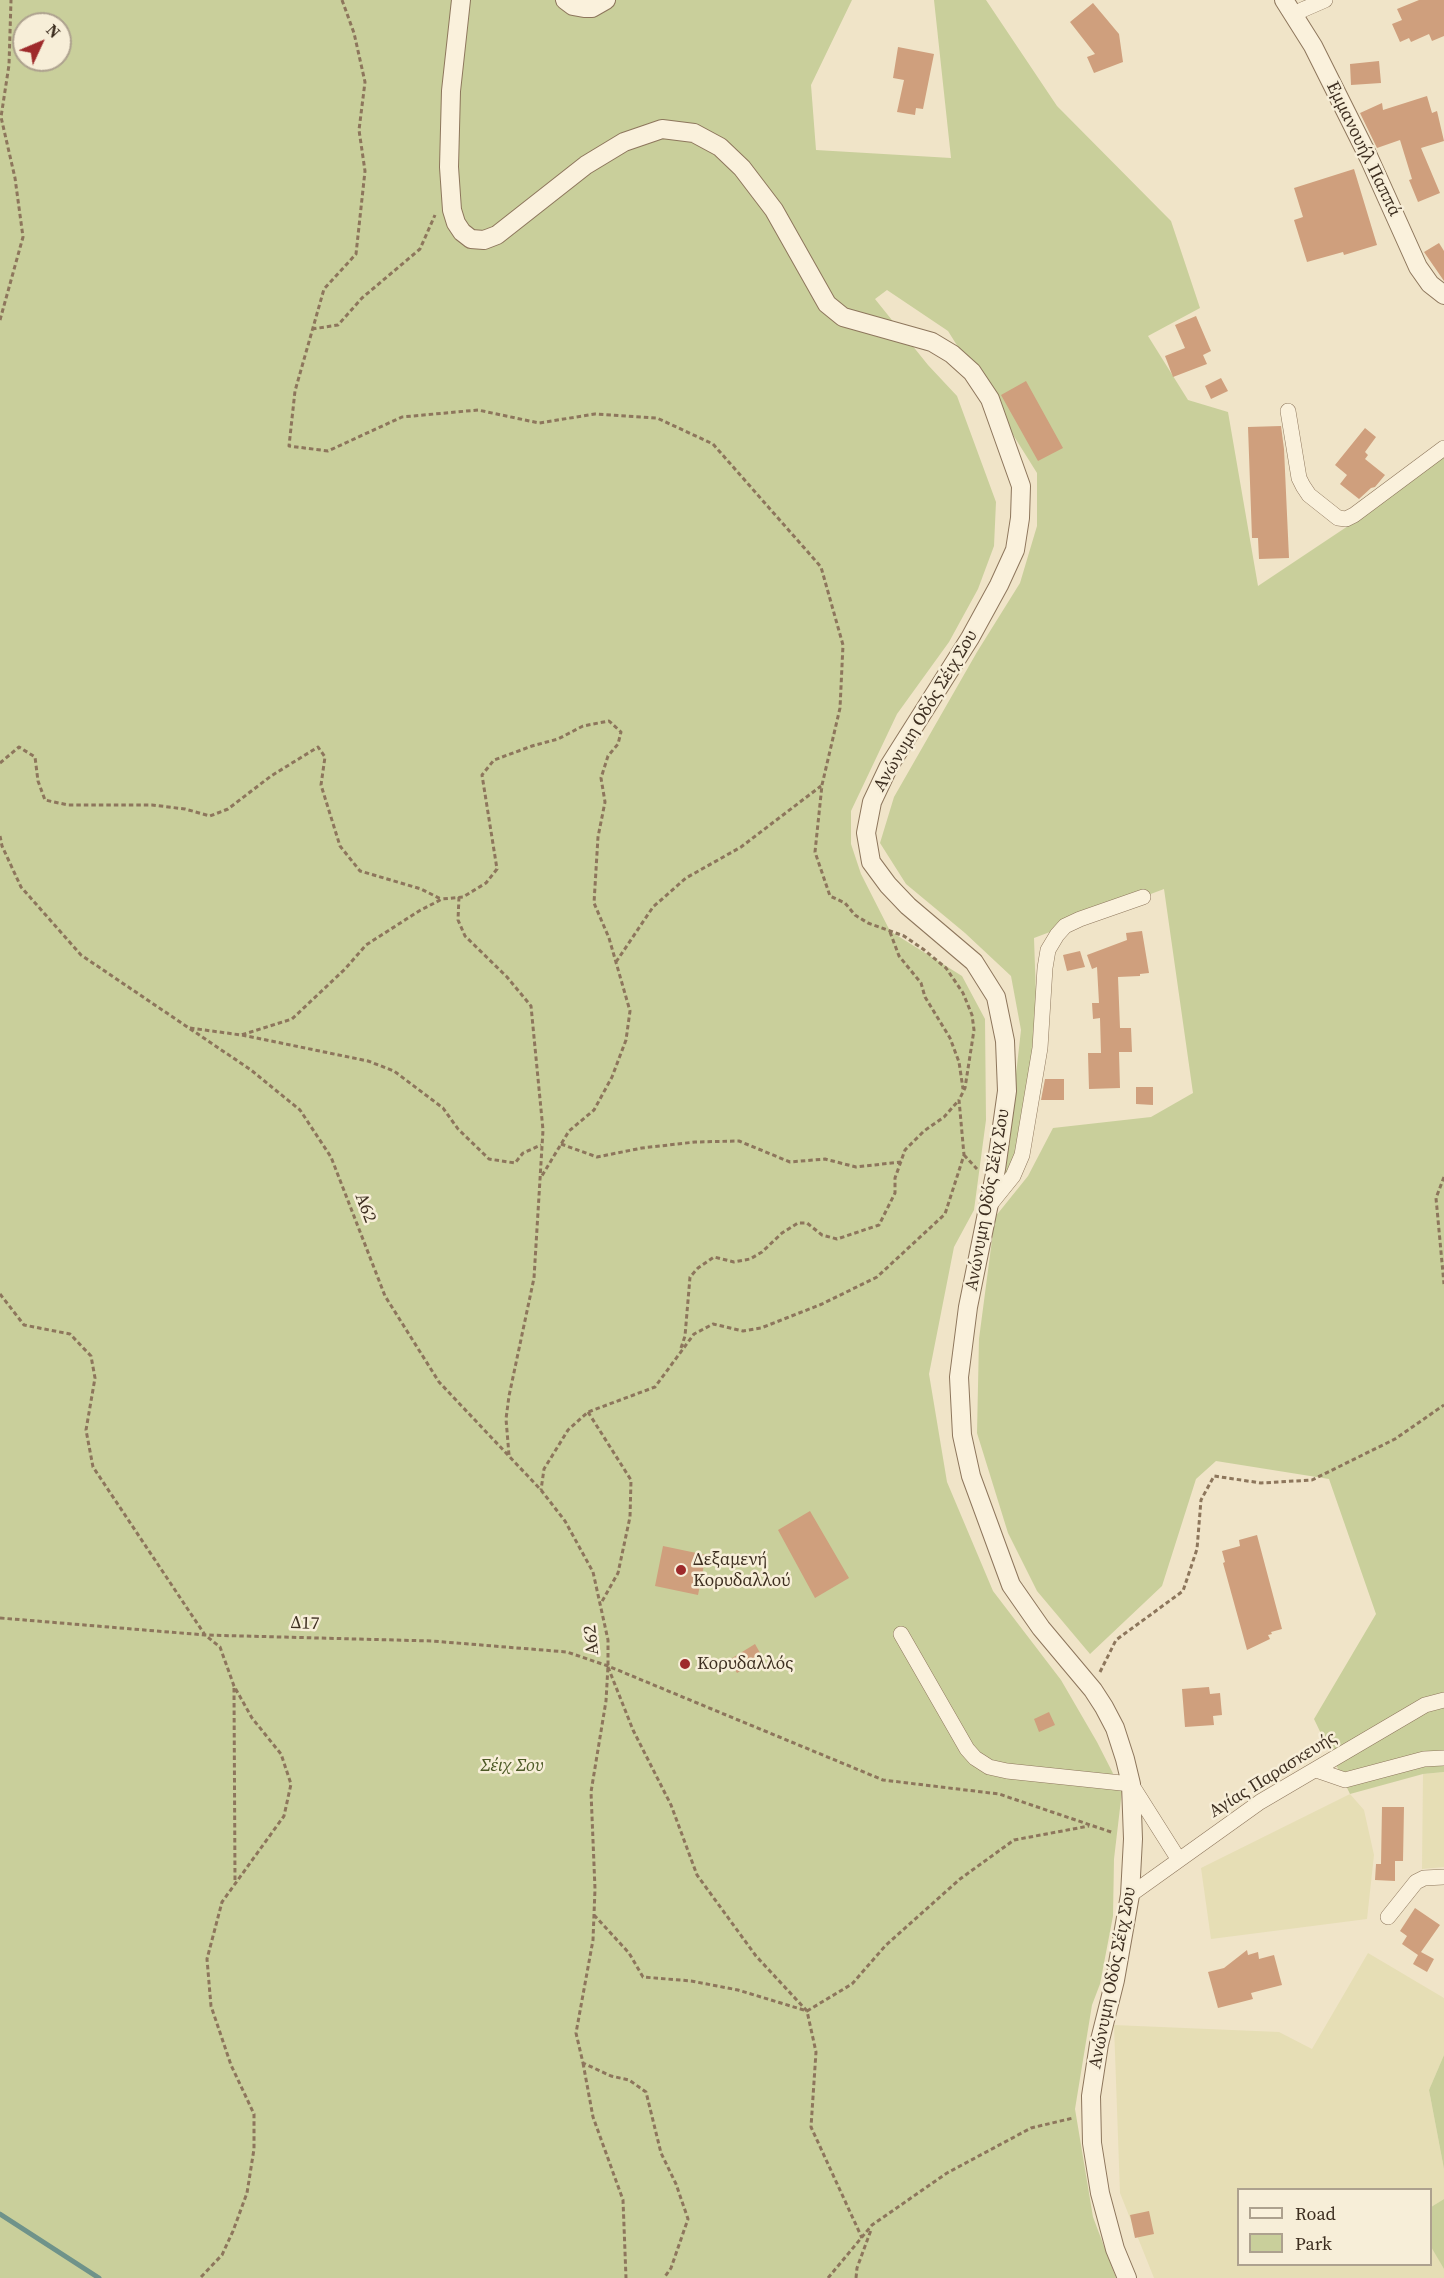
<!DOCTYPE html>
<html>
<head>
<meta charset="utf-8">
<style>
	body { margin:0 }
	#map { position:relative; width:1444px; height:2278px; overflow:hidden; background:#f0e4c8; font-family:"Source Serif 4",serif }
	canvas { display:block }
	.legend { position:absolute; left:1237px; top:2188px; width:195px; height:78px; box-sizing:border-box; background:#f7eed8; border:2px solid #ada18e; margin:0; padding:8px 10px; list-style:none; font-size:18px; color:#3d2e20 }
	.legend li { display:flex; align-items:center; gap:12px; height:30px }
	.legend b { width:30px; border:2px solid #ada18e }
	.north { position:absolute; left:12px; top:12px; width:60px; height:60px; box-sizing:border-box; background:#f7eed8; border:2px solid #ada18e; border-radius:50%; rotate:46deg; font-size:16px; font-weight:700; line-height:24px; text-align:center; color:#3d2e20 }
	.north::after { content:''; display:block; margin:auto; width:21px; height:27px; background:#9e2a2b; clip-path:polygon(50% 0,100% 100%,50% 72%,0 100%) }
</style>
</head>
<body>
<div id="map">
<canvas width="1444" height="2278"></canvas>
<ul class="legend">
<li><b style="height:8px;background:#faf1dc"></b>Road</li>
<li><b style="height:16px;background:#c9cf9b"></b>Park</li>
</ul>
<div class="north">N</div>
</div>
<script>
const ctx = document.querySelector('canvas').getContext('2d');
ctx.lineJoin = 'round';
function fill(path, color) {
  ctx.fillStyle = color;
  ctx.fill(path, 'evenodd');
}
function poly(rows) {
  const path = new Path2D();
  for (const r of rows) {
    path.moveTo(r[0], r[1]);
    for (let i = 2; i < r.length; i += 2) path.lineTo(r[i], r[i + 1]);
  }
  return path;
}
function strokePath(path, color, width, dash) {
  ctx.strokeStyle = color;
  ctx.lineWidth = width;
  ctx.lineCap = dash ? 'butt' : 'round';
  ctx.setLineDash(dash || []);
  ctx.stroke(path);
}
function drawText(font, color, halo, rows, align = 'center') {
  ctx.font = font + ' "Source Serif 4",serif';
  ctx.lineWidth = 5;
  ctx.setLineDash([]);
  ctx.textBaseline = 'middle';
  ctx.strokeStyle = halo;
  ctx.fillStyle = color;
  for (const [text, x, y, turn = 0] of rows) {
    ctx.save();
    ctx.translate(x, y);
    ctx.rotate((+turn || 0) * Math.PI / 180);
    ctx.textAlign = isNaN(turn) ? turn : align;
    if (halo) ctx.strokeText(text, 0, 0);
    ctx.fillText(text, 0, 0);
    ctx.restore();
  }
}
const farmland = poly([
	[1444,1772,1444,1867,1422,1869,1423,1774],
	[1350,1794,1364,1810,1374,1855,1367,1919,1211,1939,1201,1868],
	[1368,1953,1444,1998,1444,2055,1429,2090,1444,2169,1444,2199,1431,2207,1430,2190,1238,2190,1238,2264,1430,2264,1431,2245,1444,2269,1444,2278,1154,2278,1120,2193,1114,2025,1279,2032,1312,2049]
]);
const green = poly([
	[0,0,852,0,811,85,816,150,951,158,934,0,986,0,1057,106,1171,221,1200,308,1148,336,1188,400,1228,412,1258,586,1345,528,1444,454,1444,1772,1423,1774,1350,1794,1314,1719,1376,1614,1329,1479,1216,1461,1196,1479,1162,1586,1090,1654,1037,1591,1008,1533,977,1433,979,1339,995,1217,1028,1176,1053,1128,1151,1117,1193,1093,1164,889,1034,938,1037,1026,1011,1180,1004,1180,1021,1030,1011,976,965,933,906,884,880,843,894,797,977,652,1020,583,1037,526,1037,473,948,331,887,290,875,299,928,365,957,396,996,502,994,546,978,589,949,642,897,714,851,811,851,844,861,874,890,931,962,976,985,1019,986,1120,974,1210,954,1247,929,1374,947,1482,993,1591,1061,1680,1097,1742,1122,1791,1114,1859,1113,1916,1100,1984,1092,2005,1075,2109,1093,2217,1116,2278,0,2278],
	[24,24,60,24,60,60,24,60],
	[1444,2055,1444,2169,1429,2090],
	[1444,2199,1444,2269,1430,2245,1431,2207]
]);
const stream = poly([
	[0,2214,99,2278]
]);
const building = poly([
	[1419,0,1444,0,1444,36,1432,41,1429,34,1411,42,1409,38,1400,42,1392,24,1402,20,1397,9],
	[1093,3,1119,34,1123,62,1094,73,1087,57,1095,54,1070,22],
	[898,47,934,54,923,109,916,108,915,115,897,112,904,80,893,78],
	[1379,61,1381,83,1351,85,1350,64],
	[1427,96,1432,113,1437,111,1444,141,1421,148,1440,193,1418,202,1409,180,1412,179,1400,140,1377,148,1360,113,1382,103,1383,110],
	[1354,169,1377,245,1344,255,1343,252,1307,262,1294,220,1303,217,1294,188],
	[1439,243,1444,251,1444,281,1424,252],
	[1196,316,1211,351,1203,355,1207,364,1173,377,1165,356,1185,348,1175,325],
	[1221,378,1228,391,1211,399,1205,386],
	[1026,381,1063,448,1038,461,1001,395],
	[1281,426,1284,449,1289,558,1259,559,1258,538,1252,538,1248,427],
	[1365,428,1376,437,1365,452,1368,455,1365,459,1385,475,1375,487,1371,488,1359,499,1340,484,1347,475,1335,465],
	[1142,931,1149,973,1140,974,1140,976,1118,977,1120,1028,1131,1028,1132,1052,1119,1052,1120,1088,1089,1089,1088,1053,1101,1053,1100,1018,1093,1019,1092,1003,1099,1003,1097,967,1092,969,1087,955,1127,940,1126,933],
	[1080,951,1085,967,1067,971,1063,955],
	[1045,1079,1064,1079,1064,1100,1041,1100],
	[1136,1087,1153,1087,1153,1105,1136,1104],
	[810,1511,849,1578,815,1598,778,1530],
	[1257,1535,1282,1629,1271,1632,1272,1634,1268,1635,1270,1639,1247,1650,1223,1563,1225,1562,1222,1551,1240,1546,1239,1540],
	[663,1546,706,1555,698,1595,655,1586],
	[755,1644,763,1658,737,1673,729,1660],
	[1209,1687,1210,1694,1220,1693,1222,1715,1213,1716,1214,1725,1185,1727,1182,1689],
	[1049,1712,1055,1725,1039,1732,1034,1719],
	[1382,1807,1404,1807,1403,1861,1395,1861,1395,1881,1375,1880,1376,1864,1381,1864],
	[1415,1908,1440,1925,1421,1952,1434,1959,1427,1972,1413,1964,1418,1955,1402,1944,1407,1936,1400,1931],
	[1247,1950,1248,1955,1258,1952,1259,1959,1274,1955,1282,1985,1251,1993,1253,1999,1218,2008,1208,1972,1224,1968],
	[1149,2211,1154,2234,1135,2238,1130,2215]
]);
const path = poly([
	[342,0,354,33,365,82,359,130,365,171,356,254,324,289,295,391,289,446,328,451,402,417,478,410,539,423,595,414,657,418,713,444,821,567,843,645,840,708,822,785,815,852,830,896,845,903,855,915,868,923,904,936,923,949,946,968,963,993,972,1015,974,1030,965,1088,959,1100,964,1155,945,1214,877,1277,822,1304,761,1328,743,1331,713,1324,694,1334,655,1387,588,1412,568,1430,544,1469,541,1490],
	[0,320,23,237,15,178,1,117,9,65,11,0],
	[312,329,338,325,362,298,420,249,435,215],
	[0,763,19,747,35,757,38,781,45,800,68,805,152,805,185,809,210,816,228,809,271,776,318,747,325,757,321,785,340,846,360,871,421,889,441,899],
	[0,836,2,846,21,887,81,955,251,1070,300,1110,331,1157,385,1296,439,1382,541,1490,565,1521,593,1572,608,1640,608,1666,606,1701,591,1792,595,1889,593,1940,576,2033,583,2063,611,2076,629,2080,646,2092,661,2153,676,2184,688,2219,671,2268,664,2278],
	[459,897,458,920,465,936,507,977,531,1006,543,1130,534,1278,509,1396,506,1419,509,1455],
	[890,932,899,956,921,983,925,997,950,1038,959,1062,963,1089],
	[616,962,653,907,686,878,741,847,821,786],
	[190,1028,241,1035,292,1019,345,969,366,945,419,911,442,899,463,897,486,883,497,869,482,775,494,760,532,746,558,739,583,726,609,721,621,732,618,744,608,756,601,778,605,802,598,837,594,903,609,938,630,1011,626,1040,612,1077,594,1110,569,1131,540,1179],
	[242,1035,368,1061,394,1071,443,1108,458,1129,489,1159,515,1163,523,1153,541,1145],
	[561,1144,597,1157,642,1148,695,1142,739,1141,790,1162,825,1159,856,1167,901,1162],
	[964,1155,977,1169],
	[1444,1177,1436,1198,1444,1284],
	[0,1294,24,1325,70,1334,91,1356,95,1378,86,1430,93,1467,205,1635,220,1647,234,1686,252,1718,281,1754,291,1784,284,1816,222,1902,207,1959,211,2006,231,2065,254,2114,254,2149,247,2193,233,2231,222,2255,200,2278],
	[681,1348,685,1336,690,1277,698,1268,714,1257,734,1262,750,1259,762,1252,782,1233,798,1223,807,1223,822,1235,837,1239,879,1225,895,1193,895,1178,905,1150,924,1131,944,1117,959,1100],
	[588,1412,631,1480,630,1517,618,1573,600,1605],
	[0,1618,205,1635,432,1641,567,1652,608,1666,883,1780,999,1794,1114,1833],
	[608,1667,633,1730,671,1805,697,1875,756,1956,807,2011,816,2052,811,2127,862,2238],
	[1100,1672,1116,1640,1183,1591,1197,1549,1201,1500,1214,1476,1261,1483,1312,1480,1395,1439,1444,1405],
	[234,1688,235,1882],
	[594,1915,629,1953,643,1977,691,1981,738,1990,807,2011,852,1984,886,1945,960,1879,1014,1840,1089,1826],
	[583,2063,593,2117,623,2200,626,2278],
	[828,2278,872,2225,947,2173,1031,2128,1073,2118],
	[856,2278,857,2268,871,2230]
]);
const minor = poly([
	[1295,16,1302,10,1325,0],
	[1288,411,1299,478,1303,486,1309,495,1338,518,1346,519,1354,515,1444,448],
	[988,1207,1013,1176,1022,1155,1040,1048,1045,968,1048,950,1057,935,1065,926,1080,919,1143,897],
	[901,1634,967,1749,975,1758,989,1767,1007,1771,1131,1784,1179,1860],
	[1316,1770,1345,1780,1424,1759,1444,1758],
	[1130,1895,1260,1802,1425,1705,1444,1700],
	[1388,1917,1416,1882,1424,1878,1444,1877]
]);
const tertiary = poly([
	[461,0,451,91,449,167,452,210,456,223,462,232,471,239,484,240,497,235,586,165,624,142,662,129,694,133,720,147,742,168,774,210,827,304,843,317,932,342,952,354,972,372,990,399,1021,486,1020,518,1015,550,999,585,970,638,889,766,872,802,866,833,871,862,888,885,908,906,974,962,996,997,1005,1041,1007,1091,996,1169,968,1307,959,1377,962,1435,971,1476,1011,1585,1041,1628,1093,1690,1104,1707,1115,1728,1125,1759,1131,1784,1133,1839,1130,1895,1115,1980,1099,2044,1091,2096,1092,2143,1100,2193,1115,2249,1127,2278],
	[565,0,573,6,584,8,592,8,606,0],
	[1284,0,1313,46,1369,158,1418,267,1430,284,1444,295]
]);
const markers = [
	[681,1570,6,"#9e2a2b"],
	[685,1664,6,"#9e2a2b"]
];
const streetNames = [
	["Εμμανουήλ Παππά",1363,149,64],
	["Ανώνυμη Οδός Σέιχ Σου",926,711,-59],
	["Ανώνυμη Οδός Σέιχ Σου",988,1200,-80],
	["Α62",365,1208,69],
	["Δ17",305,1624,2],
	["Α62",592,1640,-96],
	["Αγίας Παρασκευής",1273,1775,-32],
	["Ανώνυμη Οδός Σέιχ Σου",1113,1978,-79]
];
const poiNames = [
	["Δεξαμενή",693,1560],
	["Κορυδαλλού",693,1581],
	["Κορυδαλλός",697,1664]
];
const parkNames = [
	["Σέιχ Σου",512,1766]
];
fill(farmland, '#e6deb5');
fill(green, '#c9cf9b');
strokePath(stream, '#6f938a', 5);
fill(building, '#cf9f7d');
strokePath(minor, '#8d765c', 16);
strokePath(tertiary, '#8d765c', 20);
strokePath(path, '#8d765c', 3, [4.5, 3]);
strokePath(minor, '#faf1dc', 15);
strokePath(tertiary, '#faf1dc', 18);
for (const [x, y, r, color] of markers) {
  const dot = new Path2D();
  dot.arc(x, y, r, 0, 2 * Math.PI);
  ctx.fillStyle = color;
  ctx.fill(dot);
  strokePath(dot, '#f7eed8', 2);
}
drawText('18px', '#3d2e20', '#f7eed8', streetNames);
drawText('18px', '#3d2e20', '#f7eed8', poiNames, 'left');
drawText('italic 18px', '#4d5a26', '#f7eed8', parkNames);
</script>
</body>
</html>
